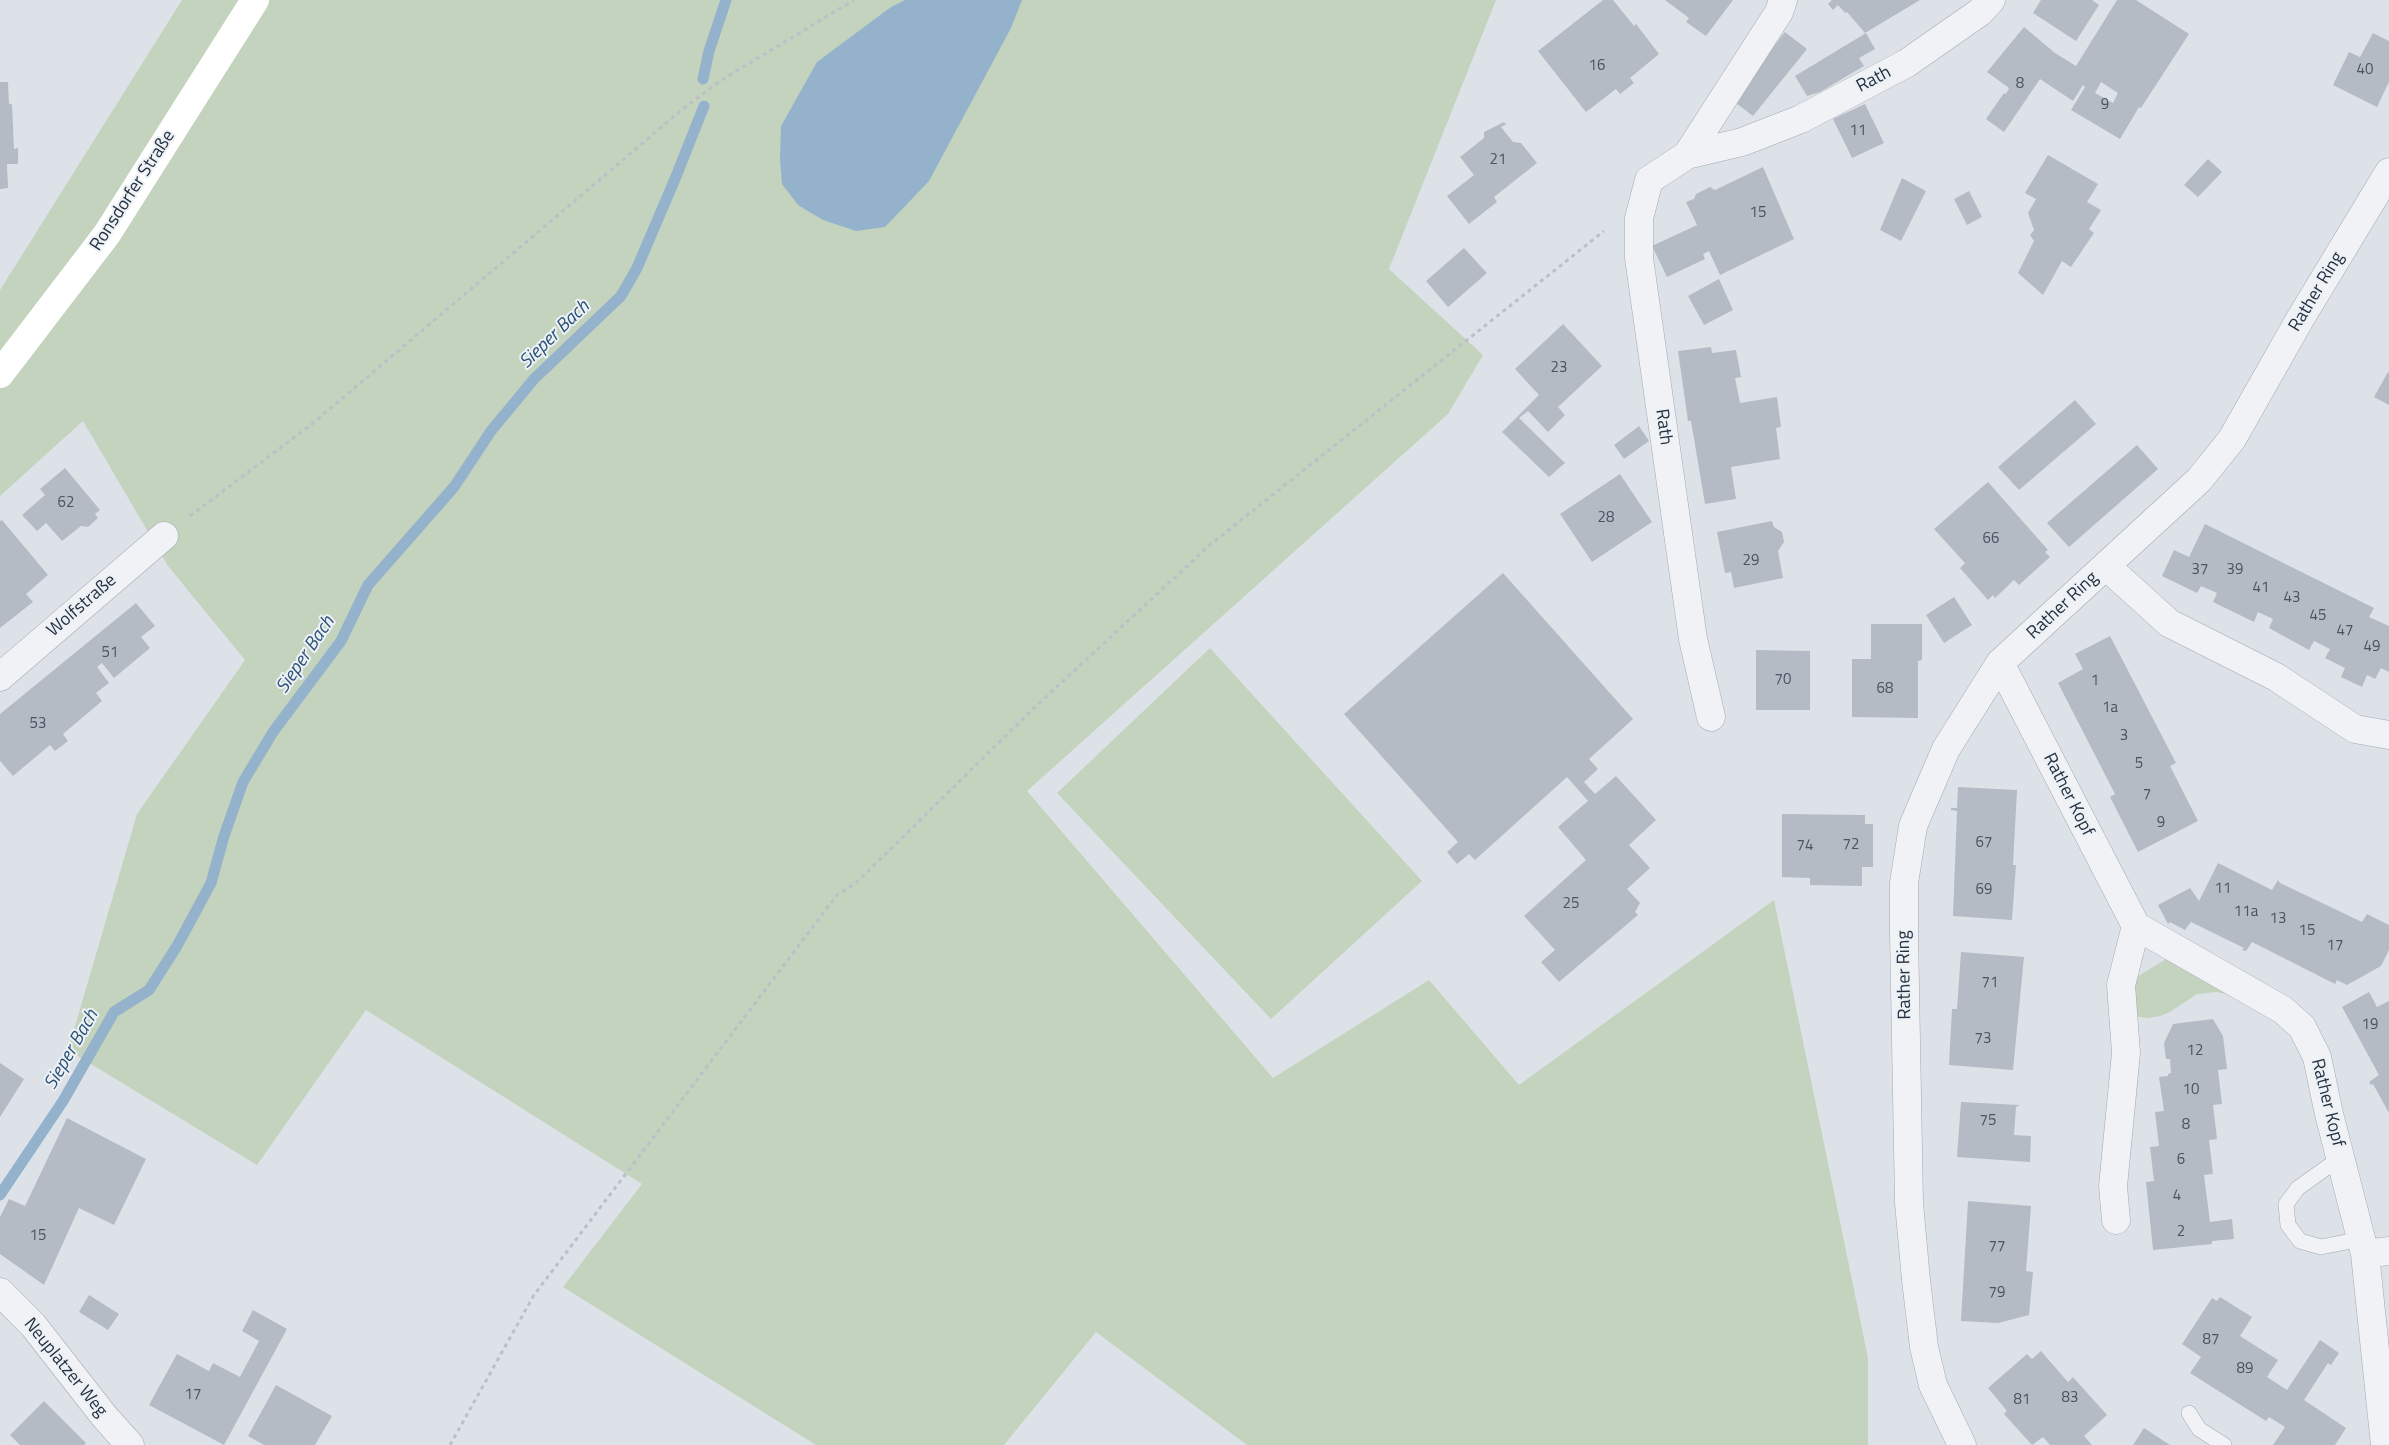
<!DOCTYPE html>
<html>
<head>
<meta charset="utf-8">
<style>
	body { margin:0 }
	canvas { display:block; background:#dde2e8 }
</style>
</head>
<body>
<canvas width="2389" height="1445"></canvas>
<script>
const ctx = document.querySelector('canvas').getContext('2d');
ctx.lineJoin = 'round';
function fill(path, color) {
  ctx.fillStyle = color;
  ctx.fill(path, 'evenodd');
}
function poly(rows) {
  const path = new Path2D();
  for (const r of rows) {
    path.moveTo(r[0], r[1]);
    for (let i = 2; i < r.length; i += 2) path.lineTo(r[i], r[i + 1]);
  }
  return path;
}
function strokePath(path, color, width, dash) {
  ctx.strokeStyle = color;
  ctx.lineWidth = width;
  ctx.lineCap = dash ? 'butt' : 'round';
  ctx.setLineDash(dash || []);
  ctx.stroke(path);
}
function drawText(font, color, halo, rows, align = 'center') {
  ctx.font = font + ' "Titillium Web",sans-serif';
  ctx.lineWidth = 4;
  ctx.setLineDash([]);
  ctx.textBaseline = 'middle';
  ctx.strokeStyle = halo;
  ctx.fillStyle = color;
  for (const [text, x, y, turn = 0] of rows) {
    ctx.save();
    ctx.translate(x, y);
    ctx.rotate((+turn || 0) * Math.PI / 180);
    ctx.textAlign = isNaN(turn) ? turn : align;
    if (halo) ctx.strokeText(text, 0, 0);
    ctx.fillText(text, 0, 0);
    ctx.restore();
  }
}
const green = poly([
	[182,0,1496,0,1389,269,1483,355,1448,414,1027,791,1273,1078,1429,980,1519,1085,1774,900,1868,1358,1868,1445,1247,1445,1096,1332,1004,1445,816,1445,563,1287,642,1184,366,1010,257,1165,68,1050,137,814,245,660,168,566,83,421,0,496,0,290],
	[1210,648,1422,881,1271,1019,1057,793],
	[2168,958,2231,995,2217,992,2197,994,2170,1012,2160,1016,2148,1018,2131,1016,2135,978]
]);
const water = poly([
	[905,0,1022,0,1011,28,929,181,885,227,856,231,823,220,798,205,782,184,780,159,781,126,817,62,891,7]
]);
const stream = poly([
	[703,79,709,51,726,0],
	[0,1195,63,1101,114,1012,149,990,177,946,211,883,224,836,243,782,273,732,341,641,368,585,454,487,491,431,534,379,621,296,637,268,675,179,704,106]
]);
const building = poly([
	[1603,0,1613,0,1634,26,1636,24,1659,54,1630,78,1634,83,1620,94,1616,89,1586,112,1538,51],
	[1665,0,1733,0,1706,36,1686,22,1689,18],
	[1832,0,1920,0,1865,33,1847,12,1845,13,1838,5,1833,10,1828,4],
	[2041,0,2092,0,2099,5,2076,41,2033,13],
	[2117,0,2136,0,2189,34,2141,108,2139,107,2120,139,2071,110,2085,87,2083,85,2073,101,2040,79,2004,132,1986,119,2004,93,2006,94,2009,88,1987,72,2024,27,2055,53,2076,66],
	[2101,82,2118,93,2113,103,2095,93],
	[1785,32,1807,49,1753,116,1732,100],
	[1866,33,1875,49,1859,58,1864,66,1820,92,1807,96,1795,76],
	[2373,33,2389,41,2389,82,2377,107,2333,85,2349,52,2360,57],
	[0,82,8,82,9,104,12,104,14,149,18,148,18,164,7,164,8,188,0,189],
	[1865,104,1884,143,1852,158,1833,119],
	[1504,122,1506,124,1501,127,1513,142,1521,143,1537,163,1494,197,1497,202,1469,224,1447,196,1474,175,1460,157,1484,138,1484,132],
	[2048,155,2098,184,2087,202,2101,210,2089,229,2094,233,2071,267,2062,261,2043,295,2018,273,2034,241,2030,235,2034,230,2028,213,2036,199,2025,193],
	[2208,159,2222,172,2198,197,2184,185],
	[1763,167,1794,239,1720,275,1709,251,1703,254,1705,259,1667,277,1652,246,1697,225,1686,202,1694,199,1696,194,1710,187,1715,190],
	[1902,178,1926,191,1901,241,1880,230],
	[1969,191,1982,217,1967,225,1954,199],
	[1464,248,1487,273,1448,307,1426,281],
	[1719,279,1733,310,1704,325,1688,296],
	[1563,324,1602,366,1558,407,1565,415,1548,432,1528,411,1519,418,1565,463,1549,477,1502,432,1539,395,1515,369],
	[1711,347,1712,353,1736,350,1741,377,1735,378,1740,403,1777,397,1781,427,1776,428,1780,459,1731,467,1736,499,1705,504,1691,421,1688,421,1678,351],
	[2388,372,2389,373,2389,405,2374,397],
	[2075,400,2096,424,2019,490,1998,467],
	[1639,426,1649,441,1624,459,1614,445],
	[2137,445,2158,469,2069,547,2047,523],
	[65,468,100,510,95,514,98,518,88,527,81,526,62,541,46,523,37,531,22,515,45,495,40,489],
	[1620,474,1652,522,1592,562,1560,514],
	[1988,482,2048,550,2045,552,2050,557,2019,585,2014,580,1995,598,1993,595,1988,600,1960,568,1965,563,1934,529],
	[2,520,48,575,26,594,33,602,0,628,0,521],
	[1772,521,1774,527,1782,532,1784,542,1778,551,1783,578,1734,588,1731,572,1725,573,1717,532],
	[2205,524,2374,608,2369,617,2389,626,2389,672,2381,668,2375,679,2367,675,2362,687,2341,677,2345,668,2325,658,2330,649,2314,641,2309,650,2269,628,2273,619,2258,612,2254,622,2213,602,2217,593,2201,586,2197,593,2162,576,2174,550,2189,557],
	[1503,573,1633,719,1589,759,1598,769,1584,782,1595,794,1616,776,1656,820,1629,845,1650,868,1627,889,1640,903,1635,912,1638,915,1559,982,1541,962,1555,950,1524,916,1586,860,1558,827,1588,801,1567,777,1475,860,1469,854,1457,864,1447,852,1458,842,1344,714],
	[1954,597,1972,625,1944,643,1926,615],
	[136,603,155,626,141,637,150,648,114,678,102,663,97,667,109,683,96,693,102,701,63,734,68,741,55,751,50,745,13,776,0,761,0,714],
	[1871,624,1922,624,1922,660,1918,661,1918,718,1852,717,1852,659,1871,659],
	[2110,636,2176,763,2170,766,2198,821,2138,852,2110,797,2115,794,2058,683,2083,669,2075,654],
	[1756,650,1810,651,1810,710,1756,710],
	[1958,787,2017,790,2013,865,2016,865,2012,920,1953,916,1957,811,1951,810,1951,808,1957,808],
	[1782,814,1865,815,1865,824,1873,824,1873,867,1862,867,1862,886,1810,885,1810,878,1782,877],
	[2218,863,2272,890,2278,880,2280,883,2362,922,2367,914,2389,925,2389,950,2381,966,2347,985,2337,980,2335,984,2252,942,2246,951,2242,950,2244,948,2191,922,2185,930,2170,922,2168,924,2158,905,2190,888,2199,901],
	[1961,952,2024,957,2013,1070,1949,1065,1952,1009,1957,1009],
	[2369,992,2377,1007,2389,1001,2389,1113,2373,1084,2371,1085,2369,1082,2379,1075,2342,1007],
	[2213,1019,2223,1036,2227,1069,2218,1070,2222,1104,2213,1105,2217,1139,2209,1140,2213,1174,2204,1175,2210,1222,2232,1219,2234,1239,2212,1241,2212,1244,2153,1250,2146,1182,2154,1181,2150,1147,2159,1146,2155,1112,2164,1111,2159,1077,2168,1076,2168,1074,2171,1073,2170,1059,2166,1059,2164,1043,2173,1024],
	[0,1063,24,1079,0,1117],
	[1961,1102,2020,1105,2016,1107,2014,1135,2031,1136,2030,1162,1957,1157],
	[67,1118,146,1159,114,1225,79,1208,44,1285,0,1254,0,1217,9,1199,25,1206],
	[1968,1201,2031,1206,2026,1271,2033,1272,2029,1315,1998,1323,1961,1321],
	[89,1295,119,1314,108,1330,79,1312],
	[2220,1297,2252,1317,2240,1336,2278,1360,2267,1377,2287,1390,2320,1340,2339,1353,2331,1365,2328,1363,2304,1400,2346,1428,2335,1445,2273,1445,2285,1427,2269,1417,2266,1421,2190,1373,2201,1357,2182,1344,2212,1298,2217,1301],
	[253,1310,287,1329,224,1445,149,1405,177,1354,209,1371,213,1363,240,1377,259,1341,242,1331],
	[2041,1351,2068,1382,2073,1377,2107,1415,2084,1436,2092,1445,2050,1445,2043,1437,2032,1445,2004,1414,2007,1411,1988,1388,2027,1354,2032,1359],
	[276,1385,332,1416,315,1445,264,1445,248,1436],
	[44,1401,86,1443,84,1445,20,1445,10,1435],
	[2144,1428,2170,1445,2133,1445]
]);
const path = poly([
	[190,516,312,424,684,108,720,81,854,0],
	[450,1445,534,1295,837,895,856,883,1034,708,1211,544,1604,231]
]);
const lane = poly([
	[2340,1158,2298,1188,2286,1204,2288,1225,2300,1241,2321,1247,2361,1239],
	[2189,1413,2199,1429,2224,1445]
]);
const street = poly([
	[1687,155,1779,12,1783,0],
	[2106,566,2169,623,2276,677,2355,729,2389,735],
	[2000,663,2136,926,2283,1010,2302,1027,2317,1057,2329,1114,2365,1254],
	[0,677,164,536],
	[1711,717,1693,639,1639,258,1639,218,1649,180,1687,155,1742,142,1801,119,1907,63,1980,12,1991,0],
	[2116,1220,2113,1186,2126,1053,2121,985,2136,926],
	[0,1292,33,1325,104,1416,130,1445],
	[1962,1445,1933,1385,1924,1347,1916,1280,1909,1203,1904,934,1904,883,1913,826,1946,749,2000,663,2199,480,2232,439,2300,319,2389,172],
	[2385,1445,2365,1254,2389,1251]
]);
const secondary = poly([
	[0,374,107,234,255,0]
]);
const numberNames = [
	["16",1597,66],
	["40",2365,70],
	["8",2020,84],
	["9",2105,105],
	["11",1858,131],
	["21",1498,160],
	["15",1758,213],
	["23",1559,368],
	["62",66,503],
	["28",1606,518],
	["66",1991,539],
	["29",1751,561],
	["37",2200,570],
	["39",2235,570],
	["41",2261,588],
	["43",2292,598],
	["45",2318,616],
	["47",2345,631],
	["49",2372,647],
	["51",110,653],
	["70",1783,680],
	["1",2095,681],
	["68",1885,689],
	["1a",2110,708],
	["53",38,724],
	["3",2124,736],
	["5",2139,764],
	["7",2147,795],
	["9",2161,823],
	["67",1984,843],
	["72",1851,845],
	["74",1805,846],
	["11",2223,889],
	["69",1984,890],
	["25",1571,904],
	["11a",2246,912],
	["13",2278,919],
	["15",2307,931],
	["17",2335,946],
	["71",1990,983],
	["19",2370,1025],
	["73",1983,1039],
	["12",2195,1051],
	["10",2191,1090],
	["75",1988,1121],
	["8",2186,1125],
	["6",2181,1160],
	["4",2177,1196],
	["2",2181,1232],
	["15",38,1236],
	["77",1997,1247],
	["79",1997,1293],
	["87",2211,1340],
	["89",2245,1369],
	["17",193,1395],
	["83",2070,1398],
	["81",2022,1400]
];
const streetNames = [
	["Rath",1874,80,-28],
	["Ronsdorfer Straße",133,191,-57],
	["Rather Ring",2317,292,-59],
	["Rath",1663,427,82],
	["Wolfstraße",82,606,-41],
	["Rather Ring",2063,606,-43],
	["Rather Kopf",2068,795,63],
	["Rather Ring",1905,975,-91],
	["Rather Kopf",2327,1103,76],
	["Neuplatzer Weg",65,1368,51]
];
const waterNames = [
	["Sieper Bach",555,335,-44],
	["Sieper Bach",306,655,-56],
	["Sieper Bach",72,1050,-60]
];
fill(green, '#c4d3bd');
fill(water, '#94b2cb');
strokePath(stream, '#94b2cb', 11);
fill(building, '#b4bbc5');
strokePath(lane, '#a2a9b2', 16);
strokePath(street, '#a2a9b2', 29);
strokePath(path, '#bbc0c7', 3, [4, 4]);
strokePath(lane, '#f0f2f6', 15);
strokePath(street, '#f0f2f6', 28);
strokePath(secondary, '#fff', 28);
drawText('15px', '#495361', null, numberNames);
drawText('18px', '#253040', '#ecf1f6', streetNames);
drawText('italic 19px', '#2c5176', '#ecf1f6', waterNames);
</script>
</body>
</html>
